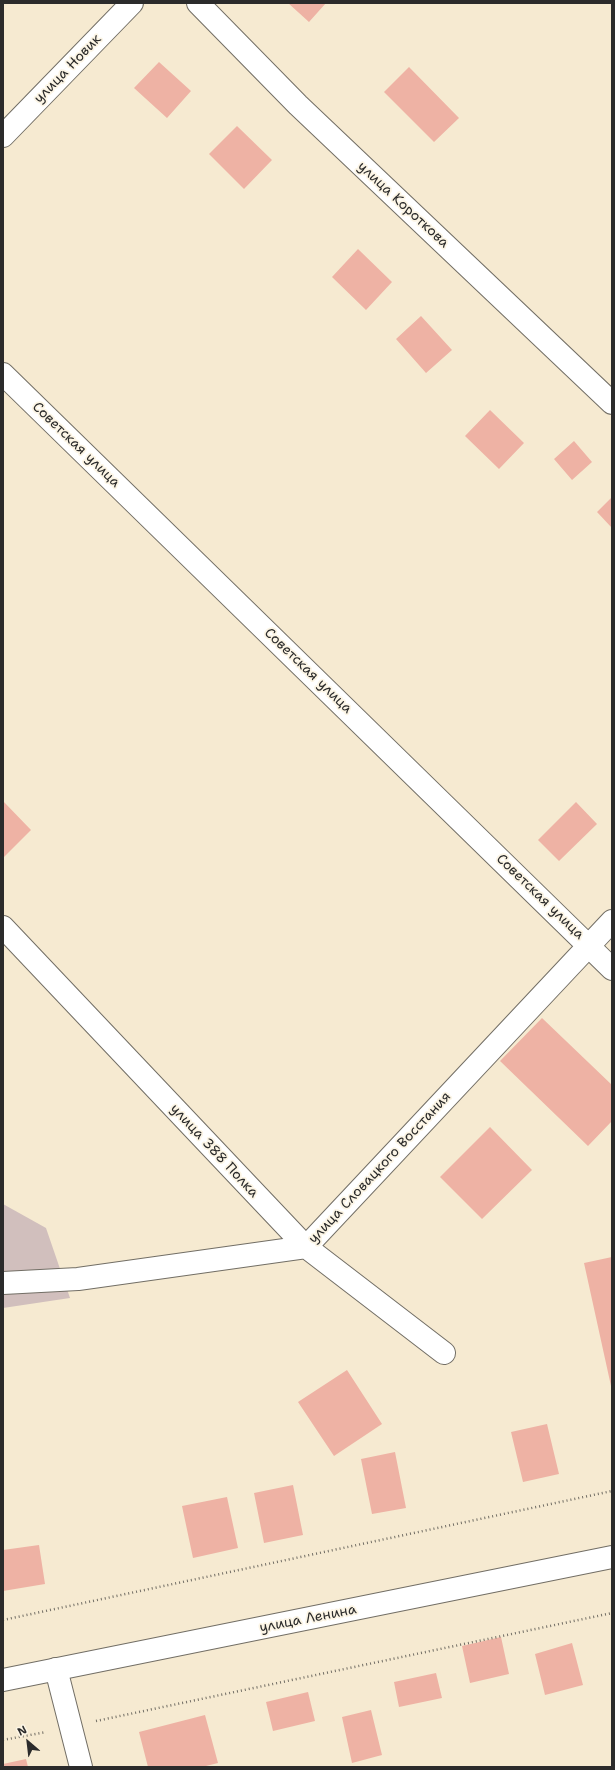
<!DOCTYPE html>
<html>
<head>
<meta charset="utf-8">
<style>
	body { margin:0 }
	#map { position:relative; width:615px; height:1770px; overflow:hidden; background:#f6ead1; font-family:"Shantell Sans",sans-serif }
	canvas { display:block }
	.frame { position:absolute; inset:0; border:4px solid #2b2b2b; pointer-events:none }
	.north { position:absolute; left:8px; top:1722px; width:40px; height:40px; -webkit-text-stroke:3px #fcf5e5; paint-order:stroke; rotate:332deg; font-size:11px; font-weight:700; line-height:16px; text-align:center; color:#2b2b2b }
	.north::after { content:''; display:block; margin:auto; width:14px; height:18px; background:#2b2b2b; clip-path:polygon(50% 0,100% 100%,50% 72%,0 100%) }
</style>
</head>
<body>
<div id="map">
<canvas width="615" height="1770"></canvas>
<div class="frame"></div>
<div class="north">N</div>
</div>
<script>
const ctx = document.querySelector('canvas').getContext('2d');
ctx.lineJoin = 'round';
function fill(path, color) {
  ctx.fillStyle = color;
  ctx.fill(path, 'evenodd');
}
function poly(rows) {
  const path = new Path2D();
  for (const r of rows) {
    path.moveTo(r[0], r[1]);
    for (let i = 2; i < r.length; i += 2) path.lineTo(r[i], r[i + 1]);
  }
  return path;
}
function strokePath(path, color, width, dash) {
  ctx.strokeStyle = color;
  ctx.lineWidth = width;
  ctx.lineCap = dash ? 'butt' : 'round';
  ctx.setLineDash(dash || []);
  ctx.stroke(path);
}
function drawText(font, color, halo, rows, align = 'center') {
  ctx.font = font + ' "Shantell Sans",sans-serif';
  ctx.lineWidth = 3.5;
  ctx.setLineDash([]);
  ctx.textBaseline = 'middle';
  ctx.strokeStyle = halo;
  ctx.fillStyle = color;
  for (const [text, x, y, turn = 0] of rows) {
    ctx.save();
    ctx.translate(x, y);
    ctx.rotate((+turn || 0) * Math.PI / 180);
    ctx.textAlign = isNaN(turn) ? turn : align;
    if (halo) ctx.strokeText(text, 0, 0);
    ctx.fillText(text, 0, 0);
    ctx.restore();
  }
}
const industrial = poly([
	[3,1204,46,1228,70,1298,3,1308]
]);
const building = poly([
	[288,3,326,3,309,22],
	[159,62,191,91,167,118,134,88],
	[409,67,459,118,434,142,384,92],
	[237,126,272,160,244,189,209,154],
	[358,249,392,282,366,310,332,277],
	[421,316,452,350,426,373,396,339],
	[490,410,524,443,499,469,465,436],
	[574,441,592,462,572,480,554,459],
	[612,497,612,528,597,512],
	[3,801,31,830,3,858],
	[576,802,597,824,559,861,538,840],
	[542,1018,612,1085,612,1121,588,1146,500,1061],
	[490,1127,532,1170,482,1219,440,1177],
	[612,1257,612,1386,611,1386,584,1263],
	[347,1370,382,1424,334,1456,298,1402],
	[547,1424,559,1474,523,1482,511,1432],
	[395,1452,406,1508,372,1514,361,1459],
	[293,1485,303,1535,264,1543,254,1493],
	[227,1497,238,1548,193,1558,182,1506],
	[39,1545,45,1584,3,1591,3,1550],
	[501,1637,509,1674,470,1683,462,1646],
	[572,1643,583,1685,545,1695,535,1654],
	[436,1673,442,1698,399,1707,394,1682],
	[308,1692,315,1721,273,1731,266,1702],
	[371,1710,382,1755,352,1763,342,1717],
	[205,1715,218,1763,202,1767,148,1767,139,1732],
	[26,1759,28,1767,3,1767,3,1764]
]);
const path = poly([
	[3,1620,612,1491],
	[96,1721,612,1613],
	[3,1740,46,1732]
]);
const minor = poly([
	[198,3,298,105,612,403],
	[3,136,132,3],
	[3,374,612,969],
	[3,927,306,1247,444,1353],
	[3,1283,78,1279,306,1247,612,921],
	[56,1669,81,1767]
]);
const major = poly([
	[3,1680,612,1557]
]);
const streetNames = [
	["улица Новик",68,69,-46],
	["улица Короткова",403,205,43],
	["Советская улица",76,445,44],
	["Советская улица",308,671,44],
	["Советская улица",540,897,44],
	["улица 388 Полка",214,1151,47],
	["улица Словацкого Восстания",380,1168,-47],
	["улица Ленина",308,1619,-11]
];
fill(industrial, '#d1bfbd');
fill(building, '#eeb2a4');
strokePath(minor, '#726e65', 24);
strokePath(major, '#726e65', 24);
strokePath(path, '#726e65', 2.5, [1, 3]);
strokePath(minor, '#fff', 22);
strokePath(major, '#fff', 22);
drawText('14px', '#2b2b2b', '#fcf5e5', streetNames);
</script>
</body>
</html>
